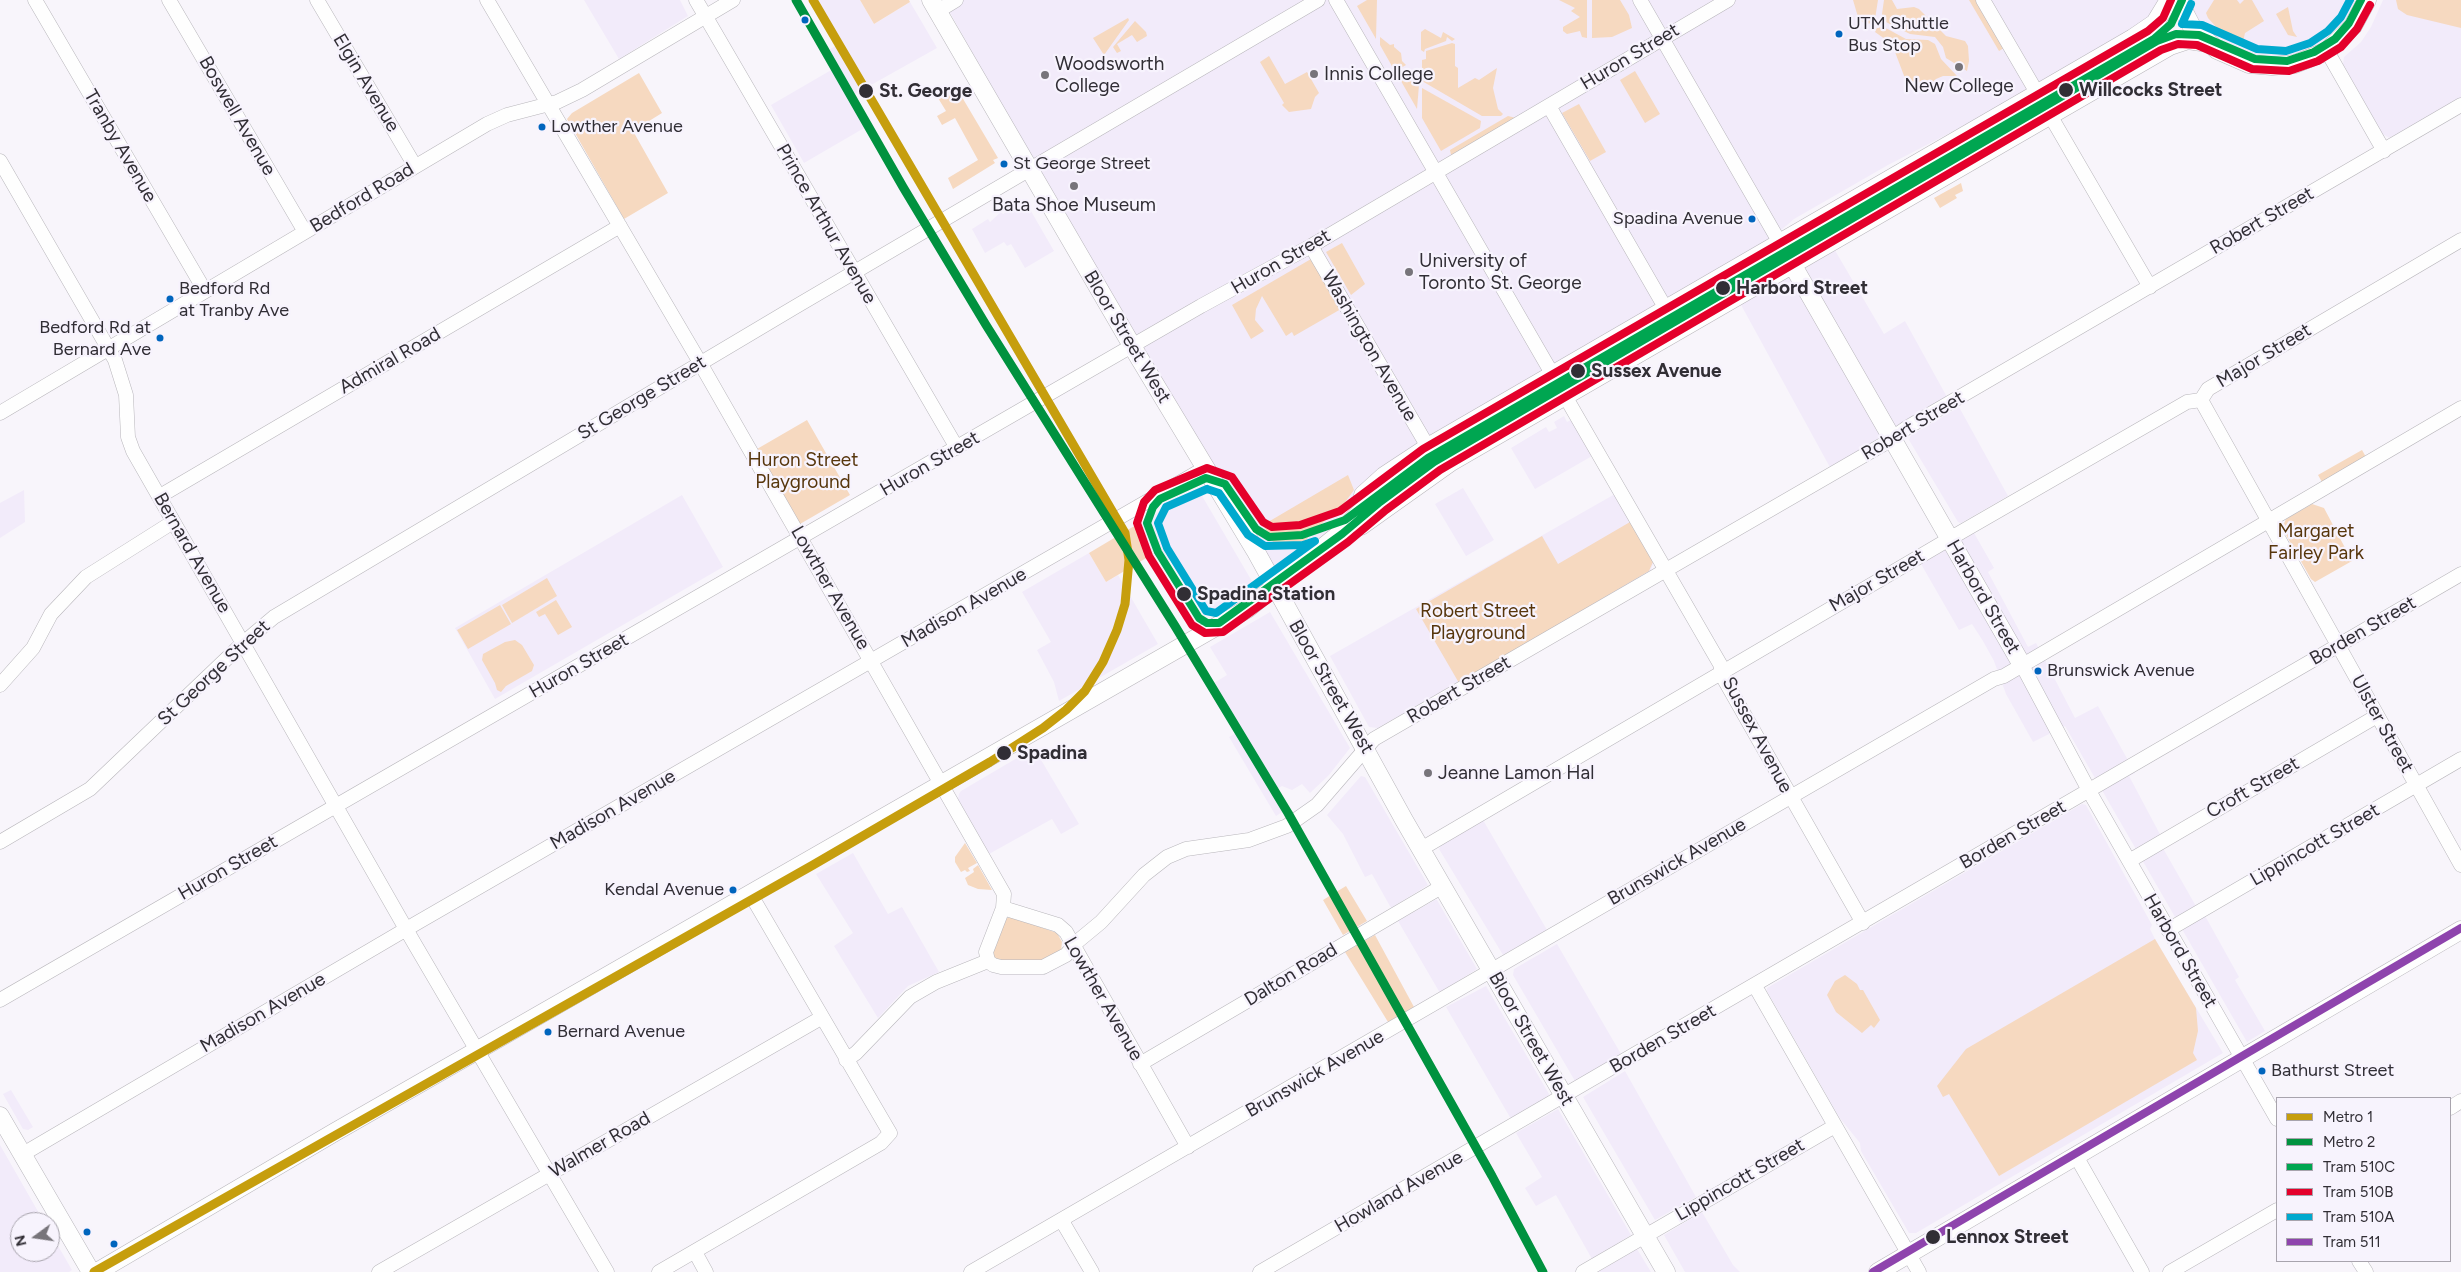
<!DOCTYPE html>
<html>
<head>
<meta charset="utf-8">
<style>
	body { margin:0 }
	#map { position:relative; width:2461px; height:1272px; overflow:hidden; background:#f8f5fb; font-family:Figtree,sans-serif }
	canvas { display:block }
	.legend { position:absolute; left:2276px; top:1097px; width:175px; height:165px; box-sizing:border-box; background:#f7f3fd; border:1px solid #a8a4ad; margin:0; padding:6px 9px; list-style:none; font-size:15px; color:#312e35 }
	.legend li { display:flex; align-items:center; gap:10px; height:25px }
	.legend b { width:25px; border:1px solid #a8a4ad }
	.north { position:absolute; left:10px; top:1212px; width:50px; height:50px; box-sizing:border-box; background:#f7f3fd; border:1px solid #a8a4ad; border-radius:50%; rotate:256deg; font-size:14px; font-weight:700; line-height:20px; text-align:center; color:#312e35 }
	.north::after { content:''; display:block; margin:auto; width:18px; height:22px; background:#77747a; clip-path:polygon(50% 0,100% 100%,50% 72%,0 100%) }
</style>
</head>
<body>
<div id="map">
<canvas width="2461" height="1272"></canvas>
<ul class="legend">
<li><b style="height:6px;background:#c69e0d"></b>Metro 1</li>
<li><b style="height:6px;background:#00923f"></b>Metro 2</li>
<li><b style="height:6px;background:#00a651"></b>Tram 510C</li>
<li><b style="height:6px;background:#e4002b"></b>Tram 510B</li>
<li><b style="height:6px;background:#00a9ce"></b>Tram 510A</li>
<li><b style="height:6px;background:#8e44ad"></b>Tram 511</li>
</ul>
<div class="north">N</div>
</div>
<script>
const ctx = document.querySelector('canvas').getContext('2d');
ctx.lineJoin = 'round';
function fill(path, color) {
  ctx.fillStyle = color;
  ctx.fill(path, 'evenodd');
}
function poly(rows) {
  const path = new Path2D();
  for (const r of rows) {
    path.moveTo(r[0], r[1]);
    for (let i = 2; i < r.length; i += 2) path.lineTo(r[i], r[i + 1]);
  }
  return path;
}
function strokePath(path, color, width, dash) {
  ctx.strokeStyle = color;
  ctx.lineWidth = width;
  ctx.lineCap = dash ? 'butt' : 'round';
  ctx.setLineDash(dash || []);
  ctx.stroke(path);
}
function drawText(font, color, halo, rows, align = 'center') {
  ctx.font = font + ' Figtree,sans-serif';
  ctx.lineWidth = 4.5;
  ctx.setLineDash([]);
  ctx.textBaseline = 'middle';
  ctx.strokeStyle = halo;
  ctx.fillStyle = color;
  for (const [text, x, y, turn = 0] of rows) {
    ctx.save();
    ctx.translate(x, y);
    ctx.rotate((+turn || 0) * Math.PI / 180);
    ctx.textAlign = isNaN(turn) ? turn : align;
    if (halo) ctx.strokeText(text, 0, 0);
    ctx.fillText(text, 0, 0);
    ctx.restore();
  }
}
const built = poly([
	[584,0,680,0,688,16,619,59],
	[809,0,860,0,874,24,910,2,937,48,855,94,871,124,804,163,771,105,833,69,824,53,835,46],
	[943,0,2164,0,2157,14,2050,81,1888,165,1794,219,1759,249,1403,456,1332,523,1324,540,1277,576,1031,158],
	[2188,0,2358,0,2345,25,2320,46,2300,54,2279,59,2247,54,2202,28],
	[2383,0,2461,0,2461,98,2390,138,2382,134,2343,64,2344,57,2361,42,2371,27],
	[1024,199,1054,251,1025,268,1011,244,1007,246,1004,242,985,253,972,229,988,219,990,222,1001,212,1003,214,1008,211,1007,209],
	[1833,247,1884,334,1905,321,1947,397,1903,422,1832,471,1740,303],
	[1959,407,2008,496,1961,523,1958,522,1909,440,1911,435],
	[1564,416,1567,422,1571,420,1592,456,1535,489,1511,448,1546,427,1549,432,1557,428,1554,422],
	[1463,488,1494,540,1466,556,1435,504],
	[1198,489,1253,583,1248,592,1204,616,1172,561,1151,555,1153,553,1136,525],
	[24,490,25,522,0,538,0,503],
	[1615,494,1654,561,1650,572,1378,728,1369,727,1330,656],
	[682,495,723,567,495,699,455,628],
	[1974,533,1994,568,1988,572,2028,647,2036,643,2075,718,2098,706,2135,773,2129,776,2163,840,2160,843,2201,915,2204,914,2239,977,2235,980,2265,1031,2247,1042,2065,726,2033,742,2006,694,1994,661,1983,641,1972,624,1959,630,1921,564],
	[1089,553,1106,582,1118,575,1158,644,1059,701,1054,682,1037,650,1051,642,1022,592],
	[1270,612,1350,748,1329,775,1310,793,1302,784,1292,790,1282,786,1274,791,1285,810,1276,816,1229,737,1236,733,1209,686,1227,675,1210,647],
	[1034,748,1079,824,1061,834,1052,819,989,854,958,799,959,794,961,791],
	[1361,776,1365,777,1428,885,1391,908,1372,874,1365,877,1343,834,1327,815],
	[2082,804,2086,805,2152,925,2150,929,2155,939,2223,1053,1916,1233,1909,1233,1861,1151,1860,1143,1839,1117,1767,991,1767,988],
	[1483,820,1547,930,1503,955,1439,849,1441,844],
	[853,853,888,914,902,907,939,972,908,986,878,1018,834,946,853,933,816,874],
	[1435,900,1437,900,1477,969,1440,993,1398,921],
	[1557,944,1621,1054,1575,1081,1513,975,1514,969],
	[1486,986,1549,1094,1547,1099,1511,1119,1446,1007],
	[1625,1071,1696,1197,1655,1220,1583,1097],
	[11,1090,33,1127,28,1130,23,1129,3,1094],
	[1558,1109,1631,1235,1592,1259,1556,1195,1536,1206,1525,1188,1542,1177,1516,1133],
	[0,1145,44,1222,20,1222,20,1252,50,1252,50,1232,72,1270,69,1272,0,1272],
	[1702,1212,1733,1265,1740,1272,1685,1272,1664,1235],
	[1637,1249,1651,1272,1598,1272]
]);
const green = poly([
	[860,0,909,0,910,2,874,24],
	[1367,0,1377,0,1376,39,1357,6],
	[1559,0,1587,0,1587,38,1582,37,1580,31,1567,34,1563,31,1563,27,1580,17,1571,11,1575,8],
	[1592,0,1620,0,1629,15,1632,28,1612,37,1592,38],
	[1853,0,1878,0,1875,19,1872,23,1866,24,1867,27,1858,17],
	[1884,0,1892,0,1897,9,1914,7,1919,9,1946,36,1965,41,1968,46,1969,61,1967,71,1946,58,1943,47,1935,37,1910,34,1884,21,1882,14],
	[1969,0,1976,0,2004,48,1999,51],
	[2214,0,2237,0,2240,4,2244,0,2252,0,2264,21,2245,33,2242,46,2220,31,2208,18,2206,13],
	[2396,0,2461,0,2461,28,2407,15,2398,9],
	[2288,7,2293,31,2297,37,2288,35,2276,14],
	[1128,18,1129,20,1104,55,1093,38],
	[1135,21,1146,32,1147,36,1137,42,1132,35,1117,44,1121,51,1117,53,1113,47],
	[1882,26,1906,39,1928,40,1935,44,1941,59,1957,76,1943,76,1936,79,1923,92,1909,78,1906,81,1892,44,1875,32,1877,28],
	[1425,29,1441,38,1443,32,1455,39,1452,41,1447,37,1446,41,1425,49,1424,52,1421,50,1421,32],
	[1380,37,1390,45,1394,44,1394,47,1401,53,1402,61,1406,65,1399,69,1393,68,1380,45],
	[1452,43,1455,44,1455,66,1458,68,1458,88,1475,78,1479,80,1497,68,1493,88,1498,109,1503,114,1501,116,1482,116,1422,81,1422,60,1426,59,1426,51],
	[1269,56,1285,84,1307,72,1319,93,1315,97,1311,109,1289,112,1282,105,1284,103,1260,62],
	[1635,71,1660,114,1645,123,1620,80],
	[639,73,662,113,633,131,668,193,624,219,567,119,572,113],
	[1397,74,1419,85,1417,109],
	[956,87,998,158,993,160,995,163,953,189,948,178,978,160,955,118,942,125,937,116,946,111,938,98],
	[1422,88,1481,121,1480,128,1441,151,1422,118],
	[1579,104,1606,152,1590,161,1562,113],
	[1508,116,1516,118,1451,155,1450,150],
	[1961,183,1963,191,1955,195,1957,198,1940,208,1934,198],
	[1342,243,1365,284,1351,295,1326,252],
	[1311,259,1341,309,1294,336,1292,332,1286,336,1262,296,1256,309,1255,320,1264,331,1251,339,1232,305],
	[807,420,850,495,800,524,757,449],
	[2362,450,2366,457,2322,482,2318,475],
	[1348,475,1354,490,1343,505,1312,532,1303,544,1276,547,1263,525],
	[2312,504,2324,508,2352,561,2315,582,2311,579,2282,528,2286,519],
	[1630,522,1653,562,1649,571,1459,683,1416,609,1542,536,1558,564],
	[1136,525,1153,554,1106,582,1089,553],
	[547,578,557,596,512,623,502,605],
	[556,600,572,627,558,635,545,614,539,617,536,612],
	[500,605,511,624,468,649,457,630],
	[515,640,522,645,534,665,532,671,506,686,501,692,497,690,495,683,482,660,483,654,505,642],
	[965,843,977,863,968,868,970,871,967,872,965,870,961,872,955,862,955,857],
	[978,865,992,890,978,889,968,885,965,878,974,872,973,869],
	[1346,886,1367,921,1343,935,1323,900],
	[1010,916,1057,933,1062,942,1061,951,1049,960,1001,962,995,959,992,950,1005,920],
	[1375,935,1414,1007,1388,1022,1345,952],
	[2155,939,2196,1008,2198,1031,2193,1053,2197,1060,1999,1176,1949,1094,1943,1097,1937,1086,1966,1049],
	[1845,975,1857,984,1860,990,1863,990,1880,1020,1874,1028,1871,1025,1862,1033,1836,1012,1827,995,1835,981]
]);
const minor = poly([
	[35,0,205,291],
	[169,0,305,232],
	[317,0,415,166],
	[487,0,695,354,1004,894,1003,908,986,952,988,961,993,965,1001,967,1043,967,1066,955,1078,941,1101,922,1144,875,1167,857,1186,849,1249,840,1287,826,1317,805,1374,739,1882,445,1908,427,2461,105],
	[696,0,957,448],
	[1336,0,1720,664,1724,679,1863,923],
	[1640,0,1780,243],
	[1983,0,2150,287],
	[938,11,956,0],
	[2327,51,2384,151],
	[1549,106,1666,309],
	[0,161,115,360,126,395,128,437,133,451,414,943,607,1272],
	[1311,246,1428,447],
	[2201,400,2461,865],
	[2201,400,2208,389,2461,240],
	[0,413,487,124,507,115,557,102,582,90,733,0],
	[160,496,620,226],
	[2022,665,2093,798,2277,1119],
	[0,685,33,648,51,614,86,577,173,522],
	[0,842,90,789,242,644,274,617,795,307,1318,0],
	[1421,849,1963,531,2187,402,2201,400],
	[2129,861,2377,716],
	[1003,908,1058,925,1066,932,1188,1147],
	[2168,930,2461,759],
	[1755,986,1919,1272],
	[0,1000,1201,306,1311,246,1728,0],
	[846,1060,856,1053,910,997,936,982,988,961],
	[1140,1064,1443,886],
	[2450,1108,2461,1101],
	[23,1154,415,924,1205,468],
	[2076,1156,2142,1272],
	[1062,1221,1092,1272],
	[695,1252,706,1272],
	[2359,1261,2366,1272],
	[379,1272,821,1018],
	[659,1272,881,1143,890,1133,751,895],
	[971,1272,1994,679,2004,676,2461,408],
	[1260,1272,2461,574],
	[1583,1272,1835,1126],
	[2170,1272,2277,1210]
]);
const major = poly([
	[931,0,1138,356,1255,550,1404,820,1666,1272],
	[2178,0,2192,27,2217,50,2249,64,2272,66,2295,64,2327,51,2353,26,2367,0],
	[1780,243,2022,665],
	[1363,495,1384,476,1428,447,2133,38,2155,23,2169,0],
	[1361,526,1451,462,2170,46,2188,40,2208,43],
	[0,1116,91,1272],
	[97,1272,335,1132,1247,609,1337,536,1380,492],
	[1878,1272,2461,930]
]);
const tram1 = poly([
	[2182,0,2171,24,2154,39,1428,458,1345,520,1302,535,1269,537,1256,529,1225,484,1206,478,1160,499,1153,507,1147,523,1158,552,1199,618,1207,623,1219,623,1342,534,1380,502,1434,462,2157,41,2176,34,2199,35,2255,59,2287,61,2314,52,2335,39,2349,23,2361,0]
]);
const tram2 = poly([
	[2171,0,2163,18,2148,31,1423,449,1340,511,1300,525,1272,527,1263,522,1232,477,1207,468,1155,490,1144,502,1137,523,1149,556,1192,625,1205,633,1223,632,1348,542,1386,510,1440,470,2161,50,2178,44,2197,45,2252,69,2289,71,2318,61,2341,47,2357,29,2370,5]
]);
const tram3 = poly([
	[2191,4,2182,24,2202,25,2257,49,2286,51,2310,43,2328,31,2341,17,2350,0],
	[1207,489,1219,493,1248,535,1265,546,1303,545,1315,541,1216,613,1206,611,1167,548,1158,523,1166,507,1207,489]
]);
const tram4 = poly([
	[1873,1272,2461,928]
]);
const metro1 = poly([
	[94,1272,813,865,990,762,1043,728,1066,710,1085,691,1103,662,1117,630,1125,604,1129,560,1125,533,813,0]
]);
const metro2 = poly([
	[796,0,903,187,986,325,1175,626,1288,813,1492,1176,1543,1272]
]);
const markers = [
	[805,20,4.5,"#0065bd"],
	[1839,34,4.5,"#0065bd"],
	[1959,67,5,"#77747a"],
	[1314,74,5,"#77747a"],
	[1045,75,5,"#77747a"],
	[2066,90,8,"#312e35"],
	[866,91,8,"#312e35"],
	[542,127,4.5,"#0065bd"],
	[1004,164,4.5,"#0065bd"],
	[1074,186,5,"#77747a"],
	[1752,219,4.5,"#0065bd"],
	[1409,272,5,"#77747a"],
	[1723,288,8,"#312e35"],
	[170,299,4.5,"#0065bd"],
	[160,338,4.5,"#0065bd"],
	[1578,371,8,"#312e35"],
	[1184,594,8,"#312e35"],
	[2038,671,4.5,"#0065bd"],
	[1004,753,8,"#312e35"],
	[1428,773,5,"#77747a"],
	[733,890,4.5,"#0065bd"],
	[548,1032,4.5,"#0065bd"],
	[2262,1071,4.5,"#0065bd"],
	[87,1232,4.5,"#0065bd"],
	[1933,1237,8,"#312e35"],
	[114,1244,4.5,"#0065bd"]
];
const busNames = [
	["UTM Shuttle",1848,24],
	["Bus Stop",1848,46],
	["Lowther Avenue",551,127],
	["St George Street",1013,164],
	["Spadina Avenue",1743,219,"right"],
	["Bedford Rd",179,289],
	["at Tranby Ave",179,311],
	["Bedford Rd at",151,328,"right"],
	["Bernard Ave",151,350,"right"],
	["Brunswick Avenue",2047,671],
	["Kendal Avenue",724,890,"right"],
	["Bernard Avenue",557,1032],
	["Bathurst Street",2271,1071]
];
const streetNames = [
	["Huron Street",1630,57,-31],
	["Elgin Avenue",366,83,59],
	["Boswell Avenue",237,116,60],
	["Tranby Avenue",120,146,60],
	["Bedford Road",362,198,-31],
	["Robert Street",2262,221,-30],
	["Prince Arthur Avenue",826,224,60],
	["Huron Street",1281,262,-30],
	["Bloor Street West",1127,337,59],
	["Washington Avenue",1369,346,60],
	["Major Street",2264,356,-31],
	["Admiral Road",390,361,-30],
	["St George Street",642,398,-31],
	["Robert Street",1913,426,-31],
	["Huron Street",930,464,-30],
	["Bernard Avenue",192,553,60],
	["Major Street",1877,581,-30],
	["Lowther Avenue",830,588,60],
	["Harbord Street",1983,597,60],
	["Madison Avenue",964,608,-30],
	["Borden Street",2363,631,-30],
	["Huron Street",579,666,-30],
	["St George Street",214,673,-43],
	["Bloor Street West",1331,687,60],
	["Robert Street",1459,690,-30],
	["Ulster Street",2382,724,61],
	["Sussex Avenue",1757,735,62],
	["Croft Street",2253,788,-30],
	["Madison Avenue",613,810,-30],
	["Borden Street",2013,835,-30],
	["Lippincott Street",2315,845,-30],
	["Brunswick Avenue",1677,862,-30],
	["Huron Street",228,868,-30],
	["Harbord Street",2180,951,60],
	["Dalton Road",1291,975,-31],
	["Lowther Avenue",1103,999,60],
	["Madison Avenue",263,1013,-30],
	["Bloor Street West",1531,1039,60],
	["Borden Street",1663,1039,-30],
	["Brunswick Avenue",1315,1074,-30],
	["Walmer Road",600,1145,-30],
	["Lippincott Street",1740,1180,-30],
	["Howland Avenue",1399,1192,-30]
];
const poiNames = [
	["Woodsworth",1055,64],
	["College",1055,86],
	["Innis College",1324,74],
	["New College",1959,86,"center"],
	["Bata Shoe Museum",1074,205,"center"],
	["University of",1419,261],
	["Toronto St. George",1419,283],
	["Jeanne Lamon Hal",1438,773]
];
const stopNames = [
	["Willcocks Street",2079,90],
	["St. George",879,91],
	["Harbord Street",1736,288],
	["Sussex Avenue",1591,371],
	["Spadina Station",1197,594],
	["Spadina",1017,753],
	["Lennox Street",1946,1237]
];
const parkNames = [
	["Huron Street",803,460],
	["Playground",803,482],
	["Margaret",2316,531],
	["Fairley Park",2316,553],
	["Robert Street",1478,611],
	["Playground",1478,633]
];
fill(built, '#f2ebfa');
fill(green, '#f6d9c0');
strokePath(minor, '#b8b6bb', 15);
strokePath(major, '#b8b6bb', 19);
strokePath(minor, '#fefefe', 14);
strokePath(major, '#fefefe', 18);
strokePath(tram1, '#00a651', 8);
strokePath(tram2, '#e4002b', 8);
strokePath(tram3, '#00a9ce', 8);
strokePath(tram4, '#8e44ad', 8);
strokePath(metro1, '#c69e0d', 9);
strokePath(metro2, '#00923f', 9);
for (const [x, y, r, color] of markers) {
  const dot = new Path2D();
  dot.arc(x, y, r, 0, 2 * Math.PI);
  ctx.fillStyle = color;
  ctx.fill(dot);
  strokePath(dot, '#f7f3fd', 2);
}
drawText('18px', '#312e35', '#f7f3fd', busNames, 'left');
drawText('19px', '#312e35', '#f7f3fd', streetNames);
drawText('19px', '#312e35', '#f7f3fd', poiNames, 'left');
drawText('bold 19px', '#312e35', '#f7f3fd', stopNames, 'left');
drawText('19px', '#57360c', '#f7f3fd', parkNames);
</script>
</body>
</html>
